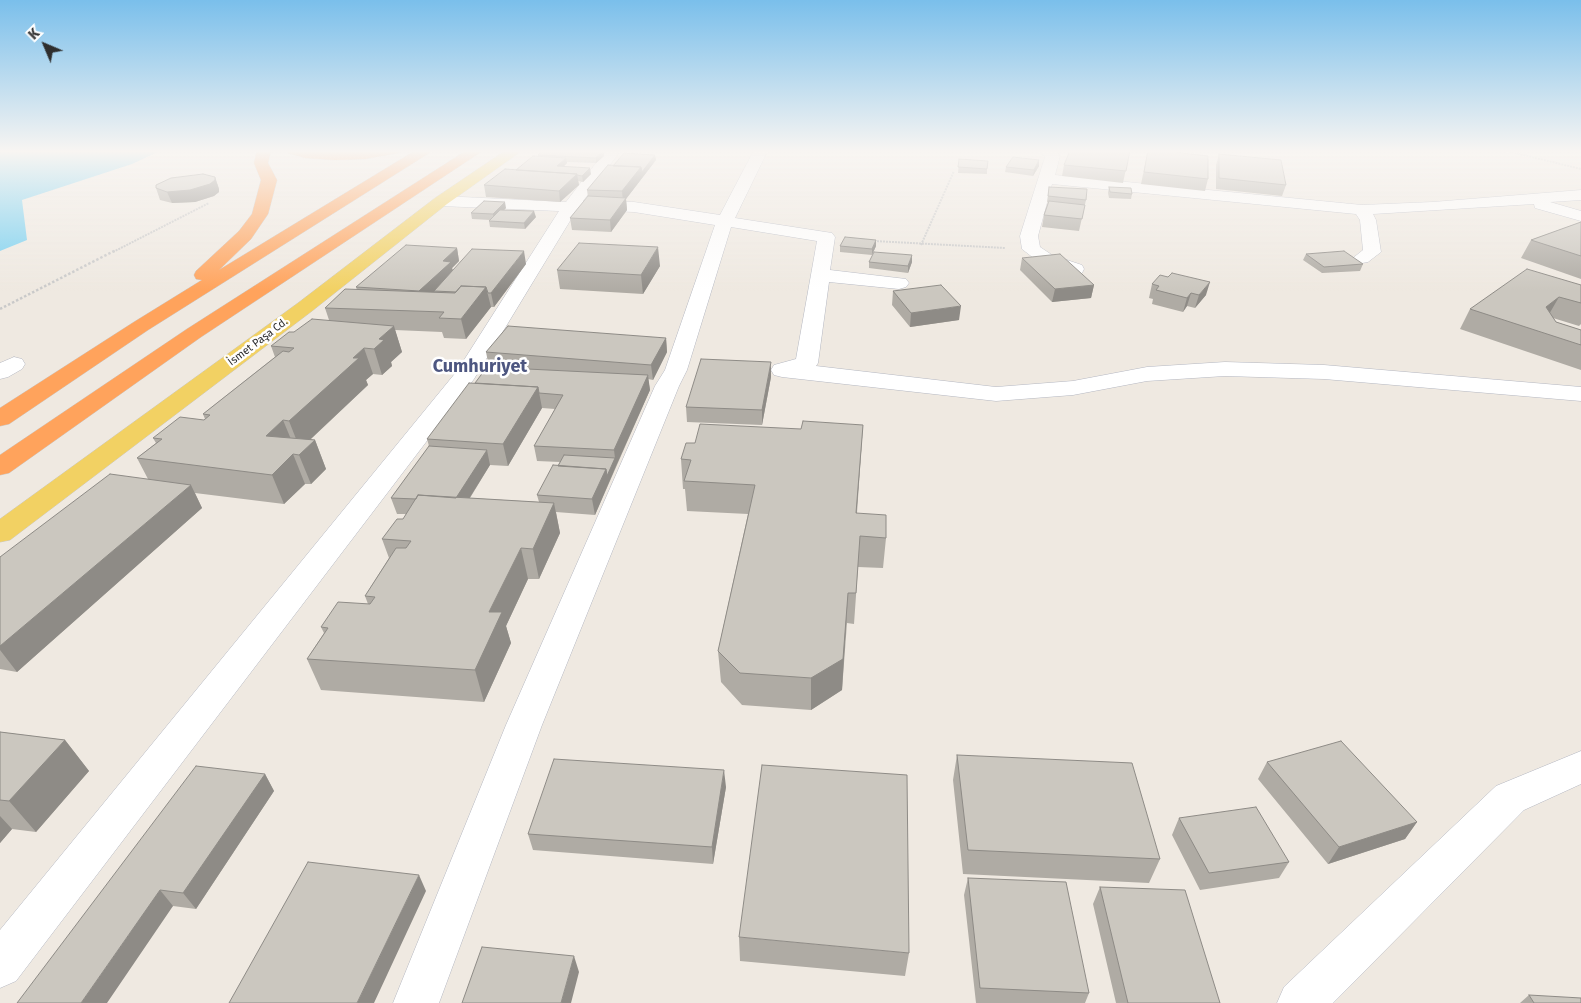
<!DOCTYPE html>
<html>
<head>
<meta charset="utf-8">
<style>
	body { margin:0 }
	#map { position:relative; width:1581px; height:1003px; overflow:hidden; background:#efe9e1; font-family:"Fira Sans",sans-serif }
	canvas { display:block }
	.north { position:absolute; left:20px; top:20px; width:50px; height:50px; -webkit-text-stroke:4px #fff; paint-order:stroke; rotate:315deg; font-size:14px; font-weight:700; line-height:20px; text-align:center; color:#2e2e2e }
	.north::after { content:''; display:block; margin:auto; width:18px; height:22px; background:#2e2e2e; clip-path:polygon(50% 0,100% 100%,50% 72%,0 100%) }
</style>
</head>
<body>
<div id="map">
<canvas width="1581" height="1003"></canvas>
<div class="north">K</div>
</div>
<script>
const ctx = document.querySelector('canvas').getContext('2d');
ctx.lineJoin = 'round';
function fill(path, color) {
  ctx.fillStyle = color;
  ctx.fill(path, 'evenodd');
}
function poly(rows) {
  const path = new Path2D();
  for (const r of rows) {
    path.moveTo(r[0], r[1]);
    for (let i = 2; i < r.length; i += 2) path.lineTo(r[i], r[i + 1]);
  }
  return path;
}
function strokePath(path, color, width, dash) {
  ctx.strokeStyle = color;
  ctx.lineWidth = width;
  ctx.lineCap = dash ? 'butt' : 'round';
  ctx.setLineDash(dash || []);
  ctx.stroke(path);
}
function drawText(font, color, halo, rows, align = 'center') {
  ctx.font = font + ' "Fira Sans",sans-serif';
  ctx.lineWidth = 5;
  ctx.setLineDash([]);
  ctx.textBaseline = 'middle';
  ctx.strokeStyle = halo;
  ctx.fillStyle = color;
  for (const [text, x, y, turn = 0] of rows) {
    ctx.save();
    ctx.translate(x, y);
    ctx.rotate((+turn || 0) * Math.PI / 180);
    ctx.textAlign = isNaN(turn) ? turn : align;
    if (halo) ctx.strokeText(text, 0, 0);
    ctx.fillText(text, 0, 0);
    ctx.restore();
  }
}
const water = poly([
	[0,150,162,150,132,164,22,200,27,240,0,251]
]);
const pathFar1 = poly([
	[1503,150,1581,169],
	[874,241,1005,248],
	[921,245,954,171],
	[113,252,209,203]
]);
const path = poly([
	[0,309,116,250]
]);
const minor = poly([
	[606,150,621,150,583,201,634,202,720,215,754,150,768,150,735,218,832,233,835,237,830,270,906,279,909,283,906,287,899,289,829,282,818,363,816,366,996,387,1073,381,1147,367,1225,362,1324,365,1581,387,1581,401,1324,379,1225,376,1147,381,1073,395,996,401,782,377,774,375,771,370,774,365,796,359,817,241,731,227,687,370,679,386,542,725,439,1003,393,1003,506,725,655,386,665,370,715,225,634,212,590,210,576,211,474,379,16,981,0,988,0,930,457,371,559,211,441,206,435,204,433,201,435,198,441,196,566,202,606,150],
	[1037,150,1054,150,1058,153,1060,156,1055,175,1362,205,1433,202,1581,190,1581,200,1550,202,1581,211,1581,221,1535,208,1534,204,1373,214,1376,220,1381,252,1368,262,1362,263,1356,262,1353,258,1363,250,1360,220,1356,214,1052,184,1038,236,1040,247,1052,255,1082,265,1084,269,1082,273,1075,275,1040,263,1022,249,1020,236,1045,157,1037,150],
	[14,357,22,359,25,364,22,369,8,377,0,379,0,363,14,357],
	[1581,751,1581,784,1524,810,1333,1003,1277,1003,1284,987,1496,786,1581,751]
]);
const major = poly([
	[506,150,523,150,447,204,312,311,10,540,0,542,0,519,298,303,435,198,506,150]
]);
const highway = poly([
	[257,150,271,150,268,163,277,180,268,214,251,239,219,270,416,150,434,150,148,330,9,424,0,426,0,408,134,322,202,280,196,279,194,275,196,271,239,231,252,214,261,180,254,163,257,150],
	[286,150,335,152,400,150,398,153,365,159,335,160,305,158,288,153,286,150],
	[467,150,484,150,201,337,9,473,0,475,0,455,187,329,467,150]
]);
const wall = poly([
	[1130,150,1123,183,1062,176,1064,165],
	[1148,150,1208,179,1205,191,1141,184],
	[1219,154,1286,185,1282,196,1216,189,1216,165],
	[538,155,604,156,596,163,567,162,567,163,564,166,591,174,583,182,578,181,579,185,560,202,486,197,484,185,516,170,538,156],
	[655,155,656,160,626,199,627,210,611,232,572,230,570,218,588,197,587,190,613,166],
	[959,159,987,169,987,174,958,173],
	[1039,160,1039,166,1033,176,1005,172,1006,167],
	[215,177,219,189,219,192,214,196,195,202,172,203,160,200,156,188],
	[1049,187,1086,200,1079,231,1042,227,1044,215,1048,202,1047,202],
	[1109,187,1132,194,1131,199,1109,198,1108,193],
	[506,208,504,210,536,217,525,229,490,227,489,221,490,220,472,219,471,213],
	[1581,222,1581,279,1521,258,1531,240],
	[840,246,876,246,872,255,840,252],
	[457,248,459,261,452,268,453,270,526,264,494,307,491,307,466,339,444,338,442,332,395,330,402,352,391,362,392,366,382,375,373,374,366,380,368,385,311,439,315,440,326,469,311,484,305,484,284,504,195,493,202,508,17,672,0,669,0,557,148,479,137,458,156,443,153,438,204,420,205,419,203,414,275,357,271,346,294,332,329,320,325,308,357,290,356,287],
	[1306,254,1363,264,1360,271,1322,273,1303,260],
	[1022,258,1094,285,1091,298,1052,302,1020,270],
	[869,262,912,262,908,273,869,268],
	[660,266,643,294,560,289,557,270],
	[1152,284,1206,295,1195,308,1187,306,1183,312,1152,304,1153,299,1149,298],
	[1581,285,1581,324,1579,326,1553,318,1556,322,1581,330,1581,370,1460,329,1470,309],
	[893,291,959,320,910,327,892,305],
	[666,338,667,352,653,380,648,379,650,390,595,515,556,512,560,533,539,579,528,579,506,626,511,643,484,702,321,690,307,659,324,633,321,627,368,604,365,596,389,558,382,539,403,519,406,514,397,514,391,498,429,446,427,439,489,367,486,352],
	[542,408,555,409,534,446,537,461,560,462,537,495,539,502,470,498,490,465,508,466],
	[771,377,762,425,687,422,686,407],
	[863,425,857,513,886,538,883,568,858,567,854,624,847,623,842,690,811,710,742,705,721,682,718,651,748,514,687,511,685,489,683,489,681,459,695,443,801,429],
	[0,732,65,740,89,771,36,832,12,829,0,843],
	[957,755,1160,859,1149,883,963,874,953,780],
	[1267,762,1417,822,1405,839,1328,864,1258,779],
	[265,774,274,791,196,909,173,906,17,1003],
	[726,787,713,864,533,850,528,834],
	[1179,818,1289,862,1279,878,1200,890,1172,835],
	[968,878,1089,993,1085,1003,976,1003,964,895],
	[1100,887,1220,1003,1116,1003,1093,904],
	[739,937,909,953,905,976,740,961],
	[1529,995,1581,1003,1520,1003]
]);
const shadedWall = poly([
	[604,150,604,156,596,163,596,158],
	[655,155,656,160,626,199,627,210,611,232,610,220,623,202,622,191,641,167],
	[566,158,567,163,558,172,557,166],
	[1039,160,1039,166,1033,176,1034,170],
	[590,168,591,174,583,182,582,176],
	[577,174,579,185,560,202,559,191],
	[215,177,219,189,219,192,214,196,195,202,172,203,167,192],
	[505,202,506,208,494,220,493,214],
	[534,211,536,217,525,229,524,223],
	[876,240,876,246,872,255,872,249],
	[658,247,660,266,643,294,641,275],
	[457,248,459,261,452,268,454,275,434,291,435,293,423,305,419,291,443,261],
	[524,251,526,264,494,307,491,293],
	[912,255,912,262,908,273,908,266],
	[1210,282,1206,295,1195,308,1199,295],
	[1094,285,1091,298,1052,302,1055,289],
	[486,287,491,307,466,339,461,319],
	[1191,293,1187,306,1183,312,1187,298],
	[1559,297,1548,316,1546,307],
	[961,306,959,320,910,327,911,313],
	[394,326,402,352,391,362,392,366,382,375,374,349,379,339],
	[666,338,667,352,653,380,651,365],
	[364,348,373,374,366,380,368,385,300,449,289,421,353,358],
	[771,362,771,377,762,425,762,410],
	[648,375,650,390,616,466,614,450],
	[538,387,542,408,508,466,503,444],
	[283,420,295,449,266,436],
	[863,425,861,453,854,543,856,513],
	[315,440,326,469,311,484,299,455],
	[487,450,490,465,457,518,453,502],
	[293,454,305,484,284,504,272,475],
	[615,458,616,466,595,515,592,499,606,469],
	[191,485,202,508,17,672,0,650,0,646],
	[554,503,560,533,539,579,533,549],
	[521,548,528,579,506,626,511,643,484,702,475,670,489,612],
	[848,593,842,690,811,710,811,678],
	[65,740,89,771,36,832,9,801],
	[724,770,726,787,713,864,712,847],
	[265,774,274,791,196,909,183,893],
	[0,816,12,829,0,843],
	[1417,822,1405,839,1328,864,1339,847],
	[419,875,426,891,374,1003,357,1003],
	[160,890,173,906,107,1003,81,1003],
	[574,956,579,972,571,1003,561,1003]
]);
const building = poly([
	[543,150,603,150,596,158,538,155,543,150],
	[1070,150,1130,150,1126,171,1064,165,1070,150],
	[1148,150,1157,150,1208,156,1208,179,1144,172,1148,150],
	[624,153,655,155,642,172,641,167,613,166,624,153],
	[1219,154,1281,160,1286,185,1219,178,1219,154],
	[533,156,566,158,557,166,590,168,582,176,577,175,577,174,516,170,533,156],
	[1013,157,1039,160,1034,170,1006,167,1013,157],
	[959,159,988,161,987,169,958,167,959,159],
	[608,165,641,167,622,191,587,190,608,165],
	[505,169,577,174,559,191,484,185,505,169],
	[203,174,215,177,215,180,210,184,190,190,167,192,156,188,156,185,171,178,203,174],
	[1049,187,1087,189,1086,200,1048,196,1049,187],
	[1109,187,1131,188,1132,194,1110,192,1109,187],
	[588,196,626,198,610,220,570,218,588,196],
	[484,201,505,202,493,214,471,213,484,201],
	[1049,201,1085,205,1082,219,1044,215,1049,201],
	[500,210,534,211,524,223,489,221,500,210],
	[1581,222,1581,256,1531,240,1581,222],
	[845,237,876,240,872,249,840,246,845,237],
	[579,243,658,247,641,275,557,270,579,243],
	[406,245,457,248,443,261,451,262,419,291,356,287,406,245],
	[472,249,524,251,491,293,488,293,486,287,461,286,456,292,434,291,472,249],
	[1344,251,1363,264,1324,267,1306,254,1344,251],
	[874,252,912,255,908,266,869,262,874,252],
	[1060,254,1094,285,1055,289,1022,258,1060,254],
	[1527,269,1581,285,1581,303,1559,297,1546,307,1556,322,1581,330,1581,345,1470,309,1527,269],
	[1172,273,1210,282,1199,295,1191,293,1187,298,1156,290,1159,286,1152,284,1160,275,1168,277,1172,273],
	[941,285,961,306,911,313,893,291,941,285],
	[461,286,486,287,461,319,439,318,444,312,325,308,345,289,455,293,461,286],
	[312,319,394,326,379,339,384,340,374,349,364,348,353,358,359,358,289,421,283,420,266,436,315,440,299,455,293,454,272,475,137,458,162,439,153,438,180,417,204,420,210,415,203,414,283,351,289,352,294,348,271,346,289,332,294,332,312,319],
	[508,326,666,338,651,365,486,352,508,326],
	[701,359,771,362,762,410,686,407,701,359],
	[487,367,648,375,614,450,534,446,563,395,539,393,538,387,475,383,487,367],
	[469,383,538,387,503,444,427,439,469,383],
	[803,421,863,425,856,513,886,515,886,538,860,536,856,593,848,593,843,659,811,678,740,673,718,651,755,485,684,481,691,460,681,459,686,443,695,443,700,424,801,429,803,421],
	[429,446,487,450,456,498,418,495,416,499,391,498,429,446],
	[564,455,615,458,607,476,606,469,558,466,564,455],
	[553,465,606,469,592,499,537,495,553,465],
	[110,474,191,485,0,646,0,557,110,474],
	[418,495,554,503,533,549,521,548,489,612,502,612,475,670,307,659,328,628,321,627,338,602,370,604,375,597,365,596,396,548,406,548,411,541,382,539,397,519,403,519,418,495],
	[0,732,65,740,9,801,0,800,0,732],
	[1341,741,1417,822,1339,847,1267,762,1341,741],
	[957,755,1132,763,1160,859,968,850,957,755],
	[554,759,724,770,712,847,528,834,554,759],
	[762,765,907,775,909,953,739,937,762,765],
	[196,766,265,774,183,893,160,890,81,1003,17,1003,196,766],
	[1256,807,1289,862,1209,873,1179,818,1256,807],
	[308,862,419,875,357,1003,229,1003,308,862],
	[968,878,1066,882,1089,993,980,988,968,878],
	[1100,887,1185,890,1220,1003,1128,1003,1100,887],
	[482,947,574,956,561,1003,462,1003,482,947],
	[1529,995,1581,998,1581,1003,1534,1003,1529,995]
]);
const farStreetnames = [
	["İsmet Paşa Cd.",258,342,-37]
];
const districtNames = [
	["Cumhuriyet",480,367]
];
fill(water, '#75cff0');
strokePath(minor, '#b4b7c1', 1);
strokePath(major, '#c9c9c9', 1);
strokePath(highway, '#c9c9c9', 1);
strokePath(pathFar1, '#c9c9c9', 2, [2, 1]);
strokePath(path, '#c9c9c9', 2.5, [2.5, 2]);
fill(minor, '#fff');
fill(major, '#f2d163');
fill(highway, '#ffa35c');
fill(wall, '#afaba4');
fill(shadedWall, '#8e8b86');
fill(building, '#cbc7bf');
strokePath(building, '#8e8b86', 1);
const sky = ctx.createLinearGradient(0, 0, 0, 291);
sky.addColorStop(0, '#7abfeb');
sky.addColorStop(0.52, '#f8f5f2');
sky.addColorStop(1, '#f8f5f200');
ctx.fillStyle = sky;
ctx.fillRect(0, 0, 1581, 291);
drawText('11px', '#2e2e2e', '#fff', farStreetnames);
drawText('bold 18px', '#4d5680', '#fff', districtNames);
</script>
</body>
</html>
